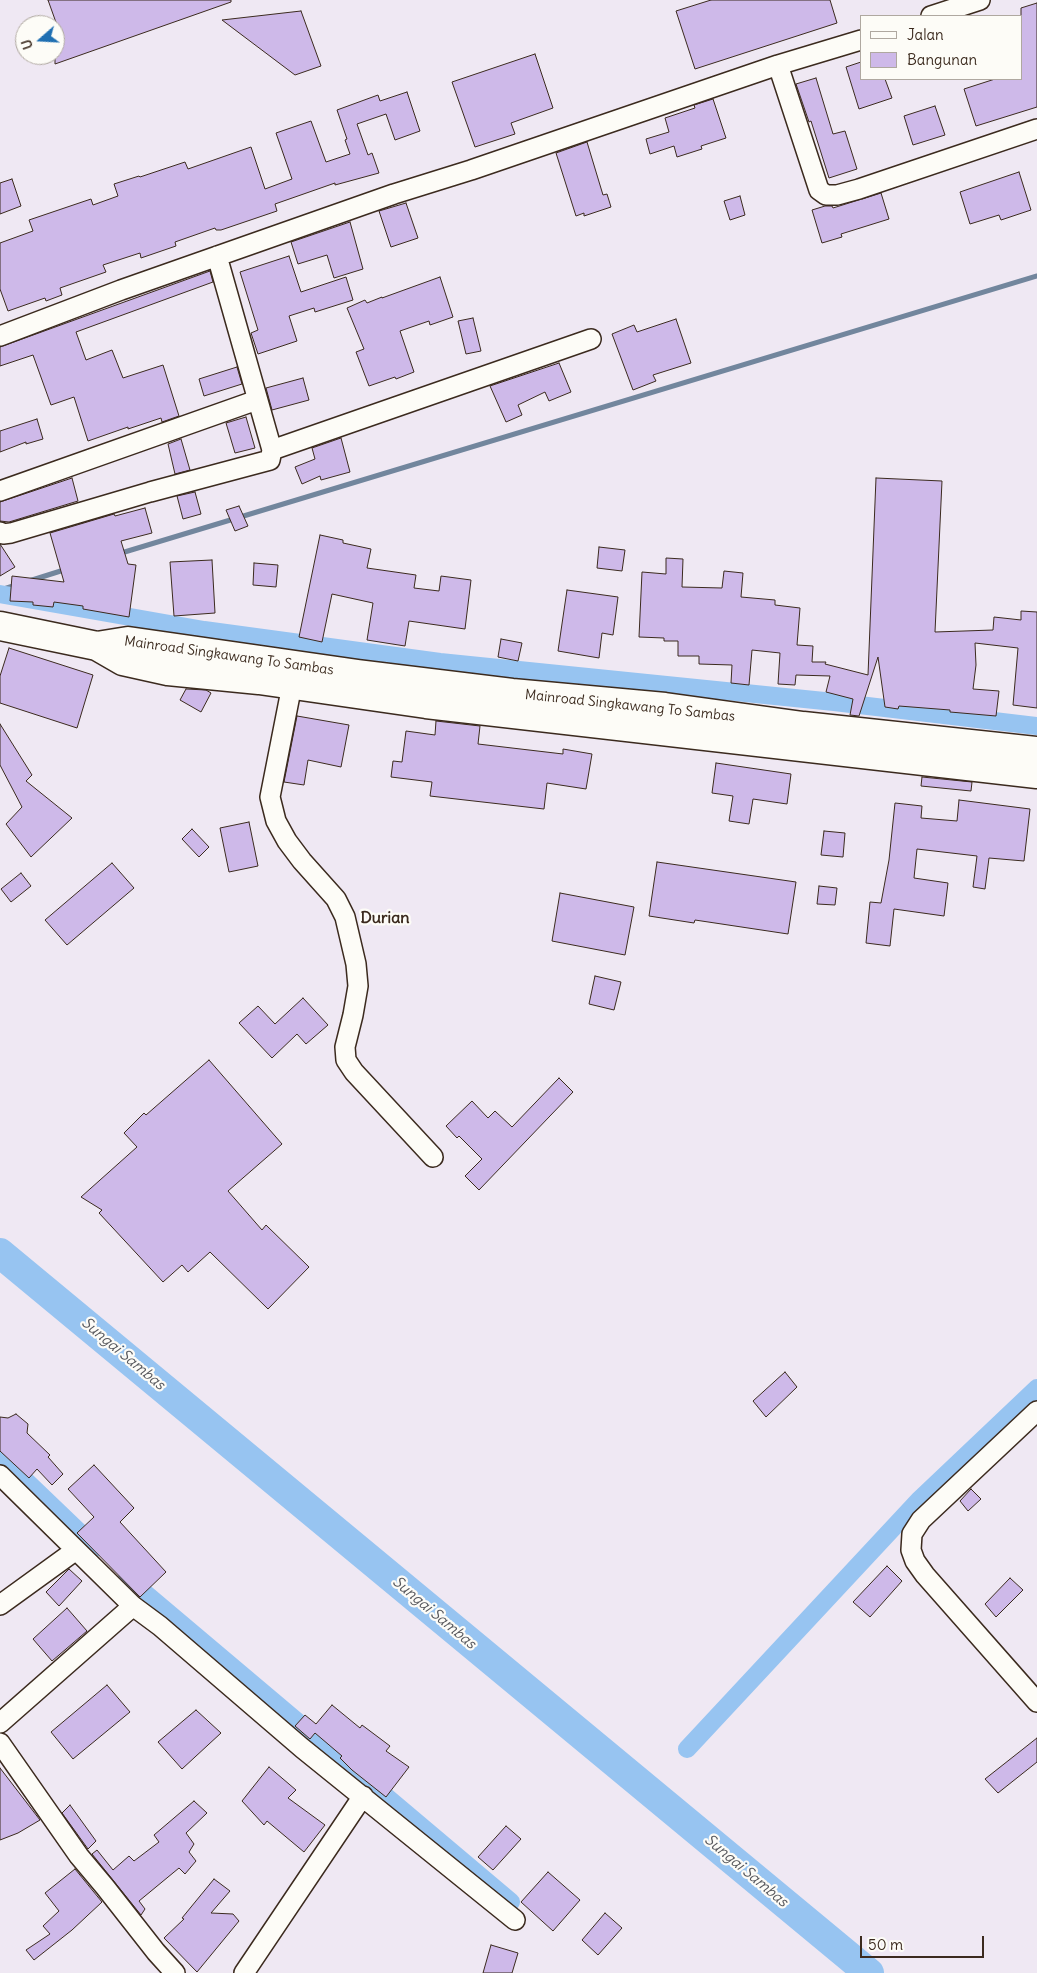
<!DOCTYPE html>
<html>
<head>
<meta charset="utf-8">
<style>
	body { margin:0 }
	#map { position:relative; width:1037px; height:1973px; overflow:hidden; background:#efe8f3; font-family:Delius,sans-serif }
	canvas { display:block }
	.legend { position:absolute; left:860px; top:15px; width:162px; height:65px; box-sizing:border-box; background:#fdfcf7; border:1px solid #afa8a0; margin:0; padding:6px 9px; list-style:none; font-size:15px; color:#3b2a1e }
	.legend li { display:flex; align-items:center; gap:10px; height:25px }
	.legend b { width:25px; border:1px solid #afa8a0 }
	.north { position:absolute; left:15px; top:15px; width:50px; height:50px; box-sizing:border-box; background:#fdfcf7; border:1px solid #afa8a0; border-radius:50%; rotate:251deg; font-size:14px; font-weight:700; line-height:20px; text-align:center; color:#3b2a1e }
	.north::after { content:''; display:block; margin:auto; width:18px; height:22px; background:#1f6fb2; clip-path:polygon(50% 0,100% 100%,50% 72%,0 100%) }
	.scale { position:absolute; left:860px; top:1936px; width:124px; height:22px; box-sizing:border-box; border:2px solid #3b2a1e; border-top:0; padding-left:6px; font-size:15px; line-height:18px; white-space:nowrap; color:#3b2a1e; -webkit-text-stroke:4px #fdfcf7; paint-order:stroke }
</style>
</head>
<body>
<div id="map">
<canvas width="1037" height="1973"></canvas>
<ul class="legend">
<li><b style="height:6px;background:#fdfcf7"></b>Jalan</li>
<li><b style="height:14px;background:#ceb9e9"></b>Bangunan</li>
</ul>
<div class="north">U</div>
<div class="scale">50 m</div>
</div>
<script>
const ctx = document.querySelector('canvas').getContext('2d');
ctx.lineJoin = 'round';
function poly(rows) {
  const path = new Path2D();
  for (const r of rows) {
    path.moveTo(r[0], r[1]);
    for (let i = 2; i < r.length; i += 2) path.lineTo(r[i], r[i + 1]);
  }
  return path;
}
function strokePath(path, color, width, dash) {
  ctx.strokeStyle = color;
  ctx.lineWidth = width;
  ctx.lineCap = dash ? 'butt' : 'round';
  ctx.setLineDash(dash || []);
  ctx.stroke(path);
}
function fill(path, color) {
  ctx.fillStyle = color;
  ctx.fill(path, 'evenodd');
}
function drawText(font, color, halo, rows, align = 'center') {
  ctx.font = font + ' Delius,sans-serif';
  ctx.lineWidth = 4.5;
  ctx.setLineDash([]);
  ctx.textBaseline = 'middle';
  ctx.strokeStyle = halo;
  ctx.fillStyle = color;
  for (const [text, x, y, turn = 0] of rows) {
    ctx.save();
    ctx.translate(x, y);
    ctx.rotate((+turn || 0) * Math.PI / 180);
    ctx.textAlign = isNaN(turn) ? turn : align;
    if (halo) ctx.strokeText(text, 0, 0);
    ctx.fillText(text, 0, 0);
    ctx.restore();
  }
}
const stream = poly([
	[118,554,1037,276],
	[29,581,67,569],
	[0,590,16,585]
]);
const canal = poly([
	[0,594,204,630,440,662,834,702,1037,726],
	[0,1456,96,1548],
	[127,1578,511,1902],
	[687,1749,920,1499,1037,1388]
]);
const river = poly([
	[0,1253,869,1973]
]);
const building = poly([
	[48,0,231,0,231,2,55,64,55,45,63,42,48,0],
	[711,0,830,0,837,23,695,69,676,11,711,0],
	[1037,3,1037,107,976,126,964,89,995,79,1021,79,1021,8,1037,3],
	[301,11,321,66,295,75,222,20,301,11],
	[535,54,553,108,511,123,515,134,475,147,452,82,535,54],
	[861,62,861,79,885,79,892,98,859,109,846,67,861,62],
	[816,78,833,134,845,131,857,169,829,178,811,121,809,122,796,84,816,78],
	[407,92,420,131,395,140,386,114,357,124,368,155,372,153,379,173,335,185,335,183,275,204,277,211,221,230,216,230,215,228,175,242,176,246,141,258,140,253,103,265,106,272,60,288,62,295,46,301,45,298,8,311,0,289,0,243,33,231,29,220,91,199,93,205,118,196,114,184,139,176,140,177,185,162,188,169,251,147,265,189,292,179,276,133,311,121,326,162,350,154,345,140,347,139,337,110,378,95,380,101,407,92],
	[713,99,726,138,701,146,702,149,677,157,674,146,650,154,646,139,669,132,665,118,695,108,694,105,713,99],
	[935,106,945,135,913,145,904,116,935,106],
	[587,142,603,195,607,194,611,207,584,216,584,213,576,216,556,153,587,142],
	[1019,172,1031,210,1001,220,999,215,970,224,960,192,1019,172],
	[12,179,21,206,0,214,0,183,12,179],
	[881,193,889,219,841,234,842,237,822,243,812,210,825,206,832,206,833,208,881,193],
	[740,196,745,215,730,220,724,201,740,196],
	[406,203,418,238,391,247,379,211,406,203],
	[350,222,363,269,334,278,327,255,298,264,291,242,350,222],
	[289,256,301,292,346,277,353,300,315,312,314,308,289,316,297,341,258,354,251,333,258,330,240,272,289,256],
	[210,271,213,282,76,332,86,360,112,350,123,378,163,365,179,416,162,422,161,418,128,429,128,427,88,441,74,397,51,405,33,355,0,366,0,347,210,271],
	[440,277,453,317,430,325,429,321,400,331,414,372,396,379,395,377,369,386,356,352,364,349,347,308,365,300,367,303,382,297,382,298,440,277],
	[473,318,481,351,466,354,458,321,473,318],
	[676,319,691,363,653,375,656,381,633,390,612,334,634,325,637,332,676,319],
	[559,363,571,392,549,401,545,392,518,405,522,415,506,422,490,386,559,363],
	[237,367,242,384,204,396,199,379,237,367],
	[303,378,309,400,272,410,266,388,303,378],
	[246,417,255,448,235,453,226,423,246,417],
	[37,419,43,439,26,444,26,442,0,452,0,431,37,419],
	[341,438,350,472,321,480,320,476,302,484,295,467,315,459,312,448,341,438],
	[181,439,190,470,175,474,168,444,181,439],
	[72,478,78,501,9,522,0,521,0,502,72,478],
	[876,478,942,481,935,632,993,630,994,617,1021,620,1021,611,1037,612,1037,708,1013,705,1018,648,975,643,976,665,973,689,999,691,996,716,950,712,950,710,899,706,898,709,885,707,878,657,859,716,850,715,853,699,826,692,830,676,796,675,795,685,778,684,780,653,752,650,749,685,731,683,732,665,699,664,699,656,678,656,678,641,664,641,664,638,639,637,642,572,666,574,666,558,683,559,682,587,722,588,724,571,743,573,741,597,775,600,775,605,800,608,797,645,813,646,812,662,826,662,825,664,868,675,876,478],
	[195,492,201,514,183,519,177,496,195,492],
	[239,506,248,526,235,531,226,510,239,506],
	[145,508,152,533,121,541,128,564,136,565,129,617,83,609,83,606,54,602,53,607,33,605,33,602,10,601,12,576,64,582,50,533,114,514,115,516,145,508],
	[320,535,343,540,343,543,371,549,367,568,416,575,414,588,439,591,441,576,471,580,465,629,409,621,405,646,367,640,373,603,332,594,322,642,299,637,320,535],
	[0,544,15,567,0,576,0,544],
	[599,547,625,550,622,571,597,568,599,547],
	[212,560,215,613,174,616,170,562,212,560],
	[254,563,278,565,276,587,253,585,254,563],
	[567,590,618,597,613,635,602,633,599,658,558,651,567,590],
	[501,639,522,643,518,661,498,657,501,639],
	[9,648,93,675,77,728,0,703,0,676,9,648],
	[186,689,206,690,211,693,201,712,180,700,186,689],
	[297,716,349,725,341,767,308,760,304,785,284,782,297,716],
	[436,721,480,726,478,744,563,754,563,749,592,754,586,789,547,783,544,809,430,796,432,782,391,777,393,761,402,762,406,731,435,735,436,721],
	[0,724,32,775,26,781,72,818,31,857,6,824,22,807,0,765,0,724],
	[716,763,791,774,787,804,753,799,749,824,729,821,733,796,712,793,716,763],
	[922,777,972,782,971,791,921,786,922,777],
	[959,800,1030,809,1024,861,989,858,985,889,973,887,977,856,917,849,914,878,948,883,944,916,894,909,890,946,866,943,870,902,881,903,889,860,895,803,922,806,921,818,957,821,959,800],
	[249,822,258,866,229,872,220,828,249,822],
	[192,829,209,847,199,857,182,839,192,829],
	[824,831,845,833,843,857,821,855,824,831],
	[657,862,796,882,788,934,695,920,694,923,649,916,657,862],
	[112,863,134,888,67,945,45,920,112,863],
	[21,873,31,886,11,902,1,889,21,873],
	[819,886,837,888,835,905,817,904,819,886],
	[560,893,634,907,625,955,552,941,560,893],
	[595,976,621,982,614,1010,589,1004,595,976],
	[303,998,328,1025,306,1044,297,1034,272,1058,239,1023,258,1006,275,1024,303,998],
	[209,1060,282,1144,228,1191,262,1230,266,1225,309,1267,268,1309,210,1252,188,1272,182,1265,163,1282,99,1213,102,1210,81,1197,137,1147,124,1133,144,1113,146,1115,209,1060],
	[559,1078,573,1092,479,1190,465,1176,482,1159,459,1136,457,1138,446,1126,472,1101,488,1118,495,1111,512,1127,559,1078],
	[785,1372,797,1387,766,1417,753,1401,785,1372],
	[16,1414,28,1424,27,1433,50,1455,48,1457,63,1474,52,1485,37,1469,29,1478,0,1451,0,1417,8,1418,16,1414],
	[94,1465,134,1508,120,1522,166,1572,140,1597,77,1533,94,1517,68,1489,94,1465],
	[971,1489,981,1499,968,1511,960,1501,971,1489],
	[887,1566,902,1581,870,1617,853,1602,887,1566],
	[69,1569,82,1581,59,1606,46,1592,69,1569],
	[1010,1578,1023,1590,996,1617,985,1604,1010,1578],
	[67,1608,87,1631,52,1661,33,1639,67,1608],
	[107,1685,130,1712,73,1759,51,1732,107,1685],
	[332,1705,360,1728,362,1725,390,1746,386,1751,409,1767,386,1797,352,1770,340,1758,342,1756,315,1733,310,1739,295,1726,305,1715,316,1724,332,1705],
	[196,1710,221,1733,182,1769,158,1742,196,1710],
	[1037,1738,1037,1762,998,1793,985,1779,1037,1738],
	[269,1767,296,1790,288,1798,325,1825,304,1852,267,1821,264,1825,242,1801,269,1767],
	[0,1768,40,1820,18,1833,0,1840,0,1768],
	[194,1801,207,1813,186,1833,194,1844,189,1852,196,1861,185,1874,179,1868,139,1901,145,1909,141,1915,92,1854,97,1850,113,1870,129,1856,134,1861,159,1842,154,1835,194,1801],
	[70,1805,96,1841,88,1849,62,1813,70,1805],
	[506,1826,521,1839,493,1870,478,1857,506,1826],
	[75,1869,102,1902,72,1930,34,1960,26,1950,50,1934,43,1926,59,1911,45,1893,75,1869],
	[548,1872,580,1900,553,1931,521,1902,548,1872],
	[214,1879,230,1891,211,1913,233,1914,239,1921,197,1972,164,1938,184,1919,182,1918,214,1879],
	[605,1913,622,1928,598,1955,582,1940,605,1913],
	[491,1945,518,1953,512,1973,483,1973,491,1945]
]);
const street = poly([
	[931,16,980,0],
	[778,65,819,190,826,195,837,195,859,189,1037,129],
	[0,336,121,290,394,194,471,170,778,65,861,40],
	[272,450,591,339],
	[0,491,257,400],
	[0,532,3,534,11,533,150,492,270,460,272,450,217,256],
	[292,685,270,797,276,821,287,841,302,861,336,899,345,917,356,964,358,986,353,1015,345,1047,346,1060,354,1072,433,1157],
	[1037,1411,921,1520,912,1534,911,1550,915,1561,925,1575,1037,1702],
	[0,1475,133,1606,160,1626,302,1748,515,1920],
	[0,1605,76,1550],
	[0,1723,133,1606],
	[0,1743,79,1856,105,1887,156,1952,175,1973],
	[244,1973,363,1796]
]);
const highway = poly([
	[0,626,97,646,123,661,168,671,259,680,426,704,1037,774],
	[97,646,128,641,358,674,512,693,665,707,803,726,1037,751]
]);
const streetNames = [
	["Mainroad Singkawang To Sambas",229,656,8],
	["Mainroad Singkawang To Sambas",630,706,6]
];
const waterNames = [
	["Sungai Sambas",123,1354,40],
	["Sungai Sambas",434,1613,40],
	["Sungai Sambas",746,1871,40]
];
const quarterNames = [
	["Durian",385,918]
];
strokePath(stream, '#72869d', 5);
strokePath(canal, '#97c4f1', 18);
strokePath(river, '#97c4f1', 30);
fill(building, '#ceb9e9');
strokePath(building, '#3b2a1e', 1);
strokePath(street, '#3b2a1e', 22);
strokePath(highway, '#3b2a1e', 31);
strokePath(street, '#fdfcf7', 19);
strokePath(highway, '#fdfcf7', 28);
drawText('14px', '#3b2a1e', '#fdfcf7', streetNames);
drawText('italic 15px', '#57585d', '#fdfcf7', waterNames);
drawText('bold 16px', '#3b2a1e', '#fdfcf7', quarterNames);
</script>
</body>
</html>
